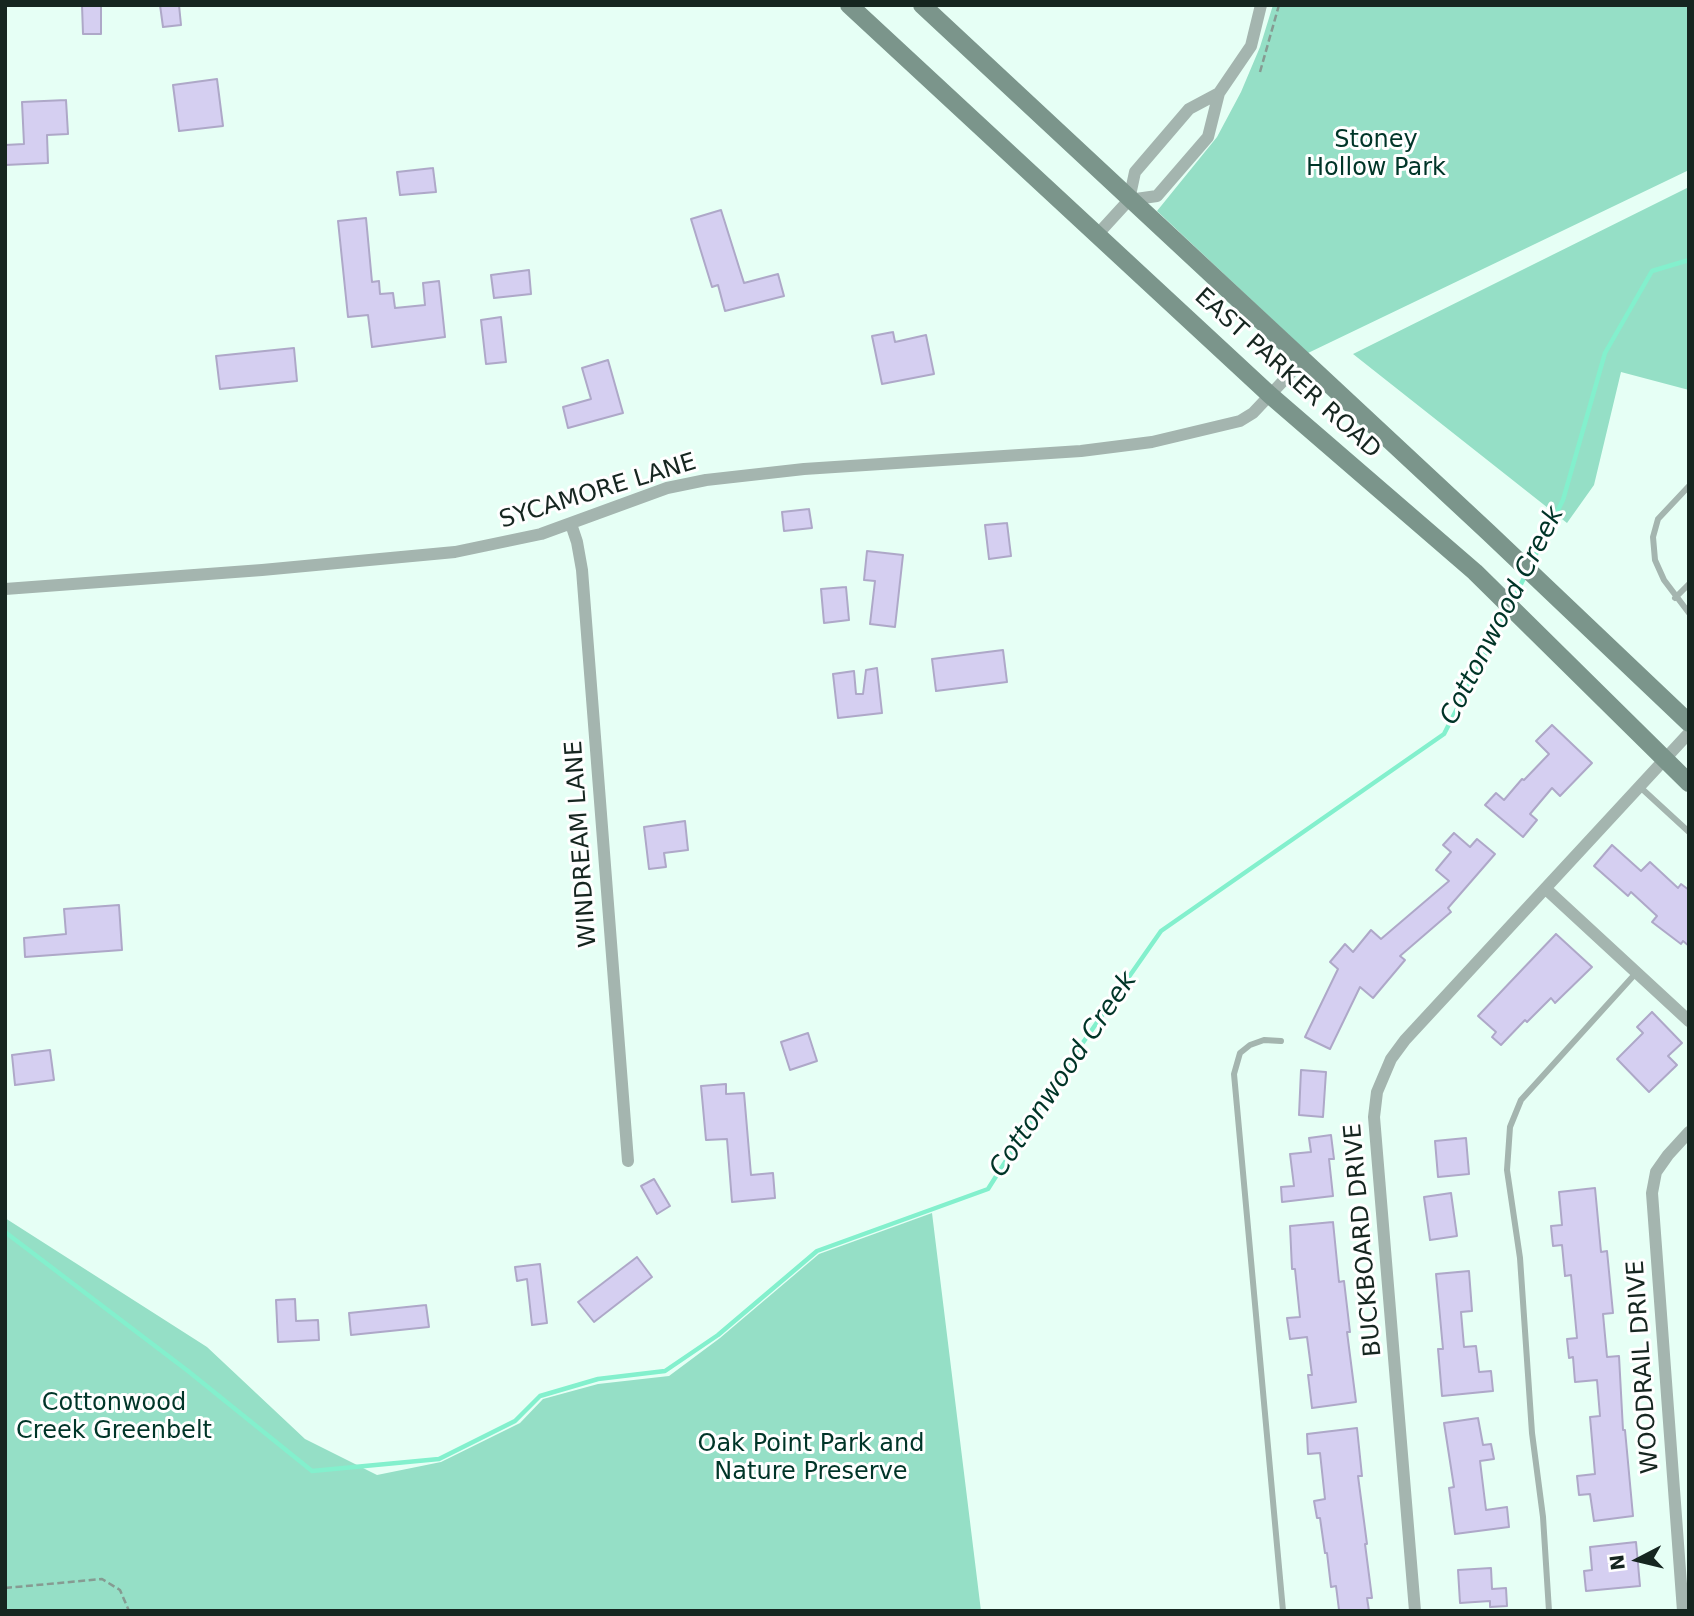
<!DOCTYPE html>
<html>
<head>
<meta charset="utf-8">
<style>
	body { margin:0 }
	#map { position:relative; width:1694px; height:1616px; overflow:hidden; background:#e6fff5; font-family:"DejaVu Sans",sans-serif }
	canvas { display:block }
	.frame { position:absolute; inset:0; border:7px solid #162620; pointer-events:none }
	.north { position:absolute; left:1603px; top:1525px; width:70px; height:70px; -webkit-text-stroke:5px #fff; paint-order:stroke; rotate:263deg; font-size:19px; font-weight:700; line-height:28px; text-align:center; color:#162620 }
	.north::after { content:''; display:block; margin:auto; width:24px; height:32px; background:#162620; clip-path:polygon(50% 0,100% 100%,50% 72%,0 100%) }
</style>
</head>
<body>
<div id="map">
<canvas width="1694" height="1616"></canvas>
<div class="frame"></div>
<div class="north">N</div>
</div>
<script>
const ctx = document.querySelector('canvas').getContext('2d');
ctx.lineJoin = 'round';
function fill(path, color) {
  ctx.fillStyle = color;
  ctx.fill(path, 'evenodd');
}
function poly(rows) {
  const path = new Path2D();
  for (const r of rows) {
    path.moveTo(r[0], r[1]);
    for (let i = 2; i < r.length; i += 2) path.lineTo(r[i], r[i + 1]);
  }
  return path;
}
function strokePath(path, color, width, dash) {
  ctx.strokeStyle = color;
  ctx.lineWidth = width;
  ctx.lineCap = dash ? 'butt' : 'round';
  ctx.setLineDash(dash || []);
  ctx.stroke(path);
}
function drawText(font, color, halo, rows, align = 'center') {
  ctx.font = font + ' "DejaVu Sans",sans-serif';
  ctx.lineWidth = 6;
  ctx.setLineDash([]);
  ctx.textBaseline = 'middle';
  ctx.strokeStyle = halo;
  ctx.fillStyle = color;
  for (const [text, x, y, turn = 0] of rows) {
    ctx.save();
    ctx.translate(x, y);
    ctx.rotate((+turn || 0) * Math.PI / 180);
    ctx.textAlign = isNaN(turn) ? turn : align;
    if (halo) ctx.strokeText(text, 0, 0);
    ctx.fillText(text, 0, 0);
    ctx.restore();
  }
}
const green = poly([
	[1273,5,1689,5,1689,170,1308,353,1157,211,1217,137,1241,92,1260,47],
	[1689,187,1689,390,1621,372,1594,485,1567,523,1353,354],
	[932,1213,981,1611,5,1611,5,1218,207,1347,305,1439,377,1475,441,1462,520,1423,543,1399,598,1384,669,1376,720,1338,819,1254]
]);
const stream = poly([
	[1530,566,1563,500,1605,353,1652,271,1689,260],
	[1511,604,1526,574],
	[5,1232,188,1371,312,1471,439,1459,515,1421,540,1396,598,1379,665,1371,718,1335,817,1251,988,1189,1061,1074,1161,931,1444,734,1507,611]
]);
const building = poly([
	[82,5,101,5,101,34,83,34,82,5],
	[160,5,179,5,181,25,163,27,160,5],
	[217,79,223,126,179,131,173,85,217,79],
	[66,100,68,134,47,135,48,163,5,165,5,145,24,144,22,102,66,100],
	[433,168,436,192,400,195,397,172,433,168],
	[721,210,744,283,778,274,784,296,725,311,718,285,712,287,691,219,721,210],
	[366,218,372,282,379,281,380,294,393,293,395,308,425,305,423,283,439,281,445,337,372,347,368,315,348,317,338,221,366,218],
	[529,270,531,294,494,298,491,275,529,270],
	[501,317,506,362,486,364,481,320,501,317],
	[893,332,895,342,926,335,934,374,882,384,872,336,893,332],
	[294,348,297,381,220,389,216,356,294,348],
	[608,360,623,413,568,428,563,407,591,399,582,368,608,360],
	[809,509,812,528,784,531,782,512,809,509],
	[1007,523,1011,556,989,559,985,525,1007,523],
	[867,551,903,555,895,627,870,624,875,581,864,580,867,551],
	[846,587,849,620,824,623,821,589,846,587],
	[1003,650,1007,682,936,691,932,659,1003,650],
	[877,668,882,713,838,718,833,674,854,671,856,694,863,694,866,670,877,668],
	[1552,725,1592,763,1560,796,1552,788,1530,814,1537,820,1523,837,1485,805,1496,793,1504,800,1522,779,1524,780,1549,754,1536,741,1552,725],
	[685,821,688,850,664,853,666,867,649,869,644,827,685,821],
	[1454,833,1470,847,1477,839,1495,854,1448,908,1451,912,1400,956,1405,960,1373,998,1360,987,1330,1049,1305,1037,1338,969,1330,962,1345,944,1353,952,1371,930,1381,939,1449,881,1436,870,1451,852,1443,845,1454,833],
	[1612,845,1641,871,1650,862,1678,888,1681,884,1689,890,1689,946,1683,941,1681,944,1652,922,1657,916,1631,892,1628,896,1594,866,1612,845],
	[119,905,122,950,25,957,24,938,66,934,64,909,119,905],
	[1556,934,1592,967,1555,1003,1551,998,1527,1022,1525,1020,1501,1045,1492,1037,1496,1032,1478,1016,1556,934],
	[1652,1012,1682,1043,1668,1056,1677,1065,1649,1092,1617,1059,1643,1033,1637,1027,1652,1012],
	[808,1033,817,1061,790,1070,781,1042,808,1033],
	[50,1050,54,1080,15,1085,12,1055,50,1050],
	[1301,1070,1326,1072,1323,1117,1299,1115,1301,1070],
	[726,1084,726,1094,744,1093,751,1175,773,1173,775,1198,732,1202,727,1139,706,1140,701,1086,726,1084],
	[1331,1135,1334,1159,1329,1159,1333,1196,1282,1202,1281,1187,1294,1186,1290,1154,1311,1152,1309,1138,1331,1135],
	[1466,1138,1469,1174,1438,1177,1435,1141,1466,1138],
	[654,1179,670,1206,657,1214,641,1186,654,1179],
	[1595,1188,1601,1252,1607,1251,1613,1313,1603,1314,1607,1357,1619,1356,1623,1430,1625,1430,1633,1516,1594,1521,1590,1494,1579,1495,1577,1476,1595,1474,1590,1417,1600,1416,1597,1380,1575,1382,1573,1357,1569,1358,1567,1339,1577,1338,1571,1275,1565,1276,1562,1245,1553,1246,1551,1226,1562,1225,1559,1192,1595,1188],
	[1451,1193,1457,1236,1430,1240,1424,1197,1451,1193],
	[1333,1222,1339,1282,1344,1281,1350,1332,1347,1332,1356,1402,1312,1408,1308,1375,1312,1375,1307,1337,1290,1339,1287,1318,1300,1317,1295,1269,1292,1269,1290,1226,1333,1222],
	[637,1257,652,1277,594,1322,578,1302,637,1257],
	[540,1264,547,1323,532,1325,527,1279,517,1281,515,1267,540,1264],
	[1469,1271,1472,1311,1461,1312,1464,1347,1476,1346,1479,1372,1491,1371,1493,1391,1442,1396,1438,1349,1443,1349,1436,1274,1469,1271],
	[295,1299,296,1321,318,1320,319,1340,278,1342,276,1300,295,1299],
	[426,1305,429,1327,351,1335,349,1313,426,1305],
	[1478,1418,1483,1445,1491,1444,1494,1459,1480,1461,1486,1510,1507,1507,1509,1527,1455,1534,1449,1488,1454,1487,1444,1423,1478,1418],
	[1357,1428,1362,1476,1358,1476,1367,1544,1365,1544,1372,1598,1367,1598,1369,1611,1339,1610,1336,1586,1331,1587,1327,1553,1325,1553,1320,1518,1317,1518,1314,1501,1325,1499,1320,1453,1308,1454,1307,1434,1357,1428],
	[1636,1542,1640,1586,1586,1591,1584,1571,1592,1570,1590,1547,1636,1542],
	[1491,1568,1492,1589,1506,1588,1507,1606,1490,1607,1490,1601,1460,1603,1458,1570,1491,1568]
]);
const path = poly([
	[1260,72,1279,5],
	[5,1588,102,1579,120,1590,129,1611]
]);
const service = poly([
	[1689,486,1658,519,1653,537,1655,560,1664,580,1689,613],
	[1675,598,1689,584],
	[1640,787,1689,832],
	[1281,1041,1264,1040,1250,1045,1240,1053,1234,1074,1283,1611],
	[1549,1611,1543,1517,1532,1433,1520,1258,1507,1170,1510,1127,1521,1100,1636,973]
]);
const minor = poly([
	[1219,93,1251,46,1261,5],
	[1097,235,1129,200,1135,172,1189,109,1219,93,1208,137,1157,196,1129,200],
	[571,524,577,542,582,570,628,1161],
	[5,589,262,570,455,552,541,534,667,488,706,480,804,469,1081,451,1152,442,1240,421,1253,413,1302,361],
	[1546,889,1689,1021],
	[1415,1611,1374,1117,1377,1092,1391,1059,1405,1040,1689,733],
	[1683,1611,1652,1193,1656,1172,1668,1155,1689,1132]
]);
const secondary = poly([
	[849,5,1270,395,1475,572,1689,783],
	[922,5,1488,532,1689,723]
]);
const parkNames = [
	["Stoney",1376,141],
	["Hollow Park",1376,169],
	["Cottonwood",114,1404],
	["Creek Greenbelt",114,1432],
	["Oak Point Park and",811,1445],
	["Nature Preserve",811,1473]
];
const streetNames = [
	["EAST PARKER ROAD",1287,374,42],
	["SYCAMORE LANE",598,492,-17],
	["WINDREAM LANE",582,844,-94],
	["BUCKBOARD DRIVE",1364,1240,-95],
	["WOODRAIL DRIVE",1644,1367,-94]
];
const waterNames = [
	["Cottonwood Creek",1503,616,-63],
	["Cottonwood Creek",1064,1075,-56]
];
fill(green, '#95dfc6');
strokePath(stream, '#83f0cd', 4.5);
fill(building, '#d5cff1');
strokePath(building, '#aea8c8', 2);
strokePath(path, '#869b92', 2.5, [7, 3.5]);
strokePath(service, '#a4b5af', 6);
strokePath(minor, '#a4b5af', 12);
strokePath(secondary, '#7b958b', 18);
drawText('24px', '#003528', '#fff', parkNames);
drawText('24px', '#162620', '#fff', streetNames);
drawText('italic 26px', '#003427', '#fff', waterNames);
</script>
</body>
</html>
